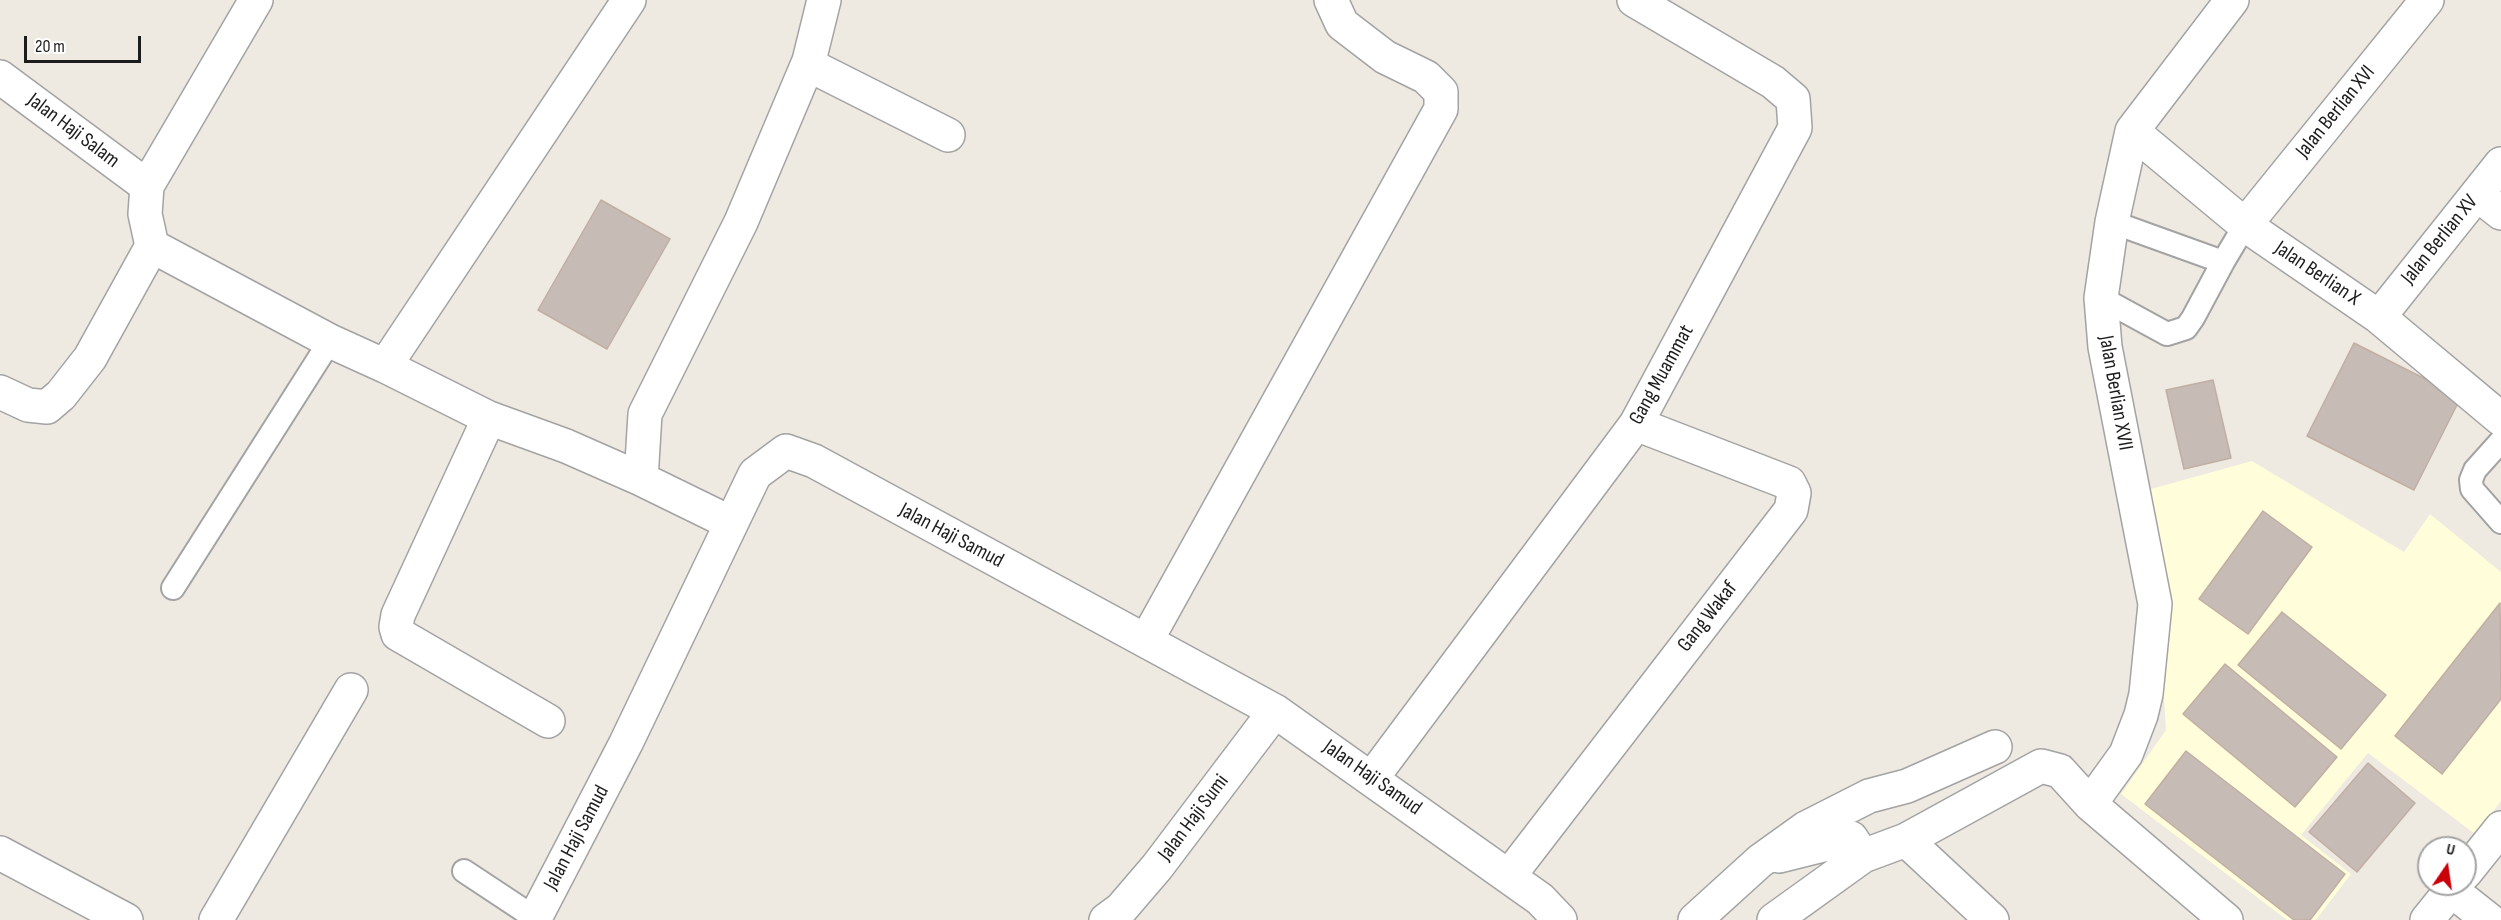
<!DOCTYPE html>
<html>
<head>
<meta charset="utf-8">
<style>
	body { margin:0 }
	#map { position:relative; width:2501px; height:920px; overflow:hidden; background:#eee9e1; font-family:"Sofia Sans Condensed",sans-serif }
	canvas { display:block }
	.north { position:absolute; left:2417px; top:836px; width:60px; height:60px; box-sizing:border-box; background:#fff; border:2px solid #a4a4a4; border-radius:50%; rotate:13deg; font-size:16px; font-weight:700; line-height:24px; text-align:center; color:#1c1c1c }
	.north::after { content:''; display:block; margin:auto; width:21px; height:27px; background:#c9000a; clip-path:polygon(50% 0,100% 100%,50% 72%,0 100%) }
	.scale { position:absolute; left:24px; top:36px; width:117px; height:27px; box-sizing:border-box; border:3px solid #1c1c1c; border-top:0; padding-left:8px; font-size:18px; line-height:21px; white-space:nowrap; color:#1c1c1c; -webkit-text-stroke:4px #fff; paint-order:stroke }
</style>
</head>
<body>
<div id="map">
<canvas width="2501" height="920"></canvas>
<div class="north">U</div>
<div class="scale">20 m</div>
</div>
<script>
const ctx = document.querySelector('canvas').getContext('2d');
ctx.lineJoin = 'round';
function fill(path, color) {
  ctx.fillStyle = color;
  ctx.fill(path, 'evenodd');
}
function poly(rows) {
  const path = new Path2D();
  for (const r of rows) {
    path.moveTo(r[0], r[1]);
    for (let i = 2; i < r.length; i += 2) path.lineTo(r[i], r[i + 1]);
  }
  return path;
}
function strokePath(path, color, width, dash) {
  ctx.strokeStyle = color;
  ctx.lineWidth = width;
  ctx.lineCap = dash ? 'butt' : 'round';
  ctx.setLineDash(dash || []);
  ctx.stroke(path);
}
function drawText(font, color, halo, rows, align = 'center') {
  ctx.font = font + ' "Sofia Sans Condensed",sans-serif';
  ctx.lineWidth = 5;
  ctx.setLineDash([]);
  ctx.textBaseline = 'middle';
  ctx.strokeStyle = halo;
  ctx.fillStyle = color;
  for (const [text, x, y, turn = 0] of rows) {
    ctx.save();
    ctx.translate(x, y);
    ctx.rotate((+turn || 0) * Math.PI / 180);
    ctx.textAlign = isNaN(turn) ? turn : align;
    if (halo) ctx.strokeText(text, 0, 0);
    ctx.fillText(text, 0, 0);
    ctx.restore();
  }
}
const education = poly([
	[2252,461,2404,552,2430,514,2501,572,2501,801,2475,834,2368,753,2301,835,2351,874,2316,920,2287,920,2121,794,2166,730,2151,489]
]);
const building = poly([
	[601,200,670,239,607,349,538,310,601,200],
	[2354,343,2461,397,2414,490,2307,436,2354,343],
	[2213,380,2231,458,2184,469,2166,390,2213,380],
	[2263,511,2312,547,2248,634,2199,599,2263,511],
	[2500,603,2501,699,2442,774,2395,736,2500,603],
	[2282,612,2386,695,2341,749,2238,665,2282,612],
	[2225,664,2337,757,2295,807,2183,714,2225,664],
	[2186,751,2345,874,2310,920,2294,920,2145,804,2186,751],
	[2368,763,2415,803,2357,872,2309,832,2368,763]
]);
const service = poly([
	[2112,222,2223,262,2245,225],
	[2101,298,2167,334,2186,328,2193,318,2223,262],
	[2501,441,2475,470,2471,480,2472,489,2501,522],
	[173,588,330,341],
	[464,871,535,918]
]);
const minor = poly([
	[809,61,817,69,948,135],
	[0,77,147,186],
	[2132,131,2245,225,2379,317,2501,419],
	[2477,194,2501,213],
	[2245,225,2427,0],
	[152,246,330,341,385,366,489,418,566,446,641,479],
	[2379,317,2501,164],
	[385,366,629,0],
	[0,392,28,405,47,407,61,395,90,358,152,246,145,214,147,186,256,0],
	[489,418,398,615,396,627,398,634,548,721],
	[731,523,641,479,645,414,741,222,809,61,824,0],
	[1146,641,1441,109,1441,92,1426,77,1385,57,1342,24,1331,0],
	[1372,778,1636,424,1795,128,1793,99,1773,82,1634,0],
	[2090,804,2126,754,2141,715,2146,694,2155,604,2105,347,2101,298,2112,222,2132,131,2232,0],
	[1906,840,1992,920],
	[0,853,126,920],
	[1779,856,1851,838,1863,856],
	[2465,873,2501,828],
	[1509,876,1791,510,1794,493,1789,483,1636,424],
	[2451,890,2489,920],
	[216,920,351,690],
	[534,920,626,743,755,474,786,451,814,461,1275,711,1540,899,1560,920],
	[1106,920,1121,909,1157,867,1275,711],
	[1695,920,1760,861,1806,828,1869,796,1907,786,1995,747],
	[1774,920,1863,856,1906,840,2041,766,2060,771,2090,804,2226,920],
	[2427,920,2456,884]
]);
const streetNames = [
	["Jalan Berlian XVI",2336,112,-51],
	["Jalan Haji Salam",73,131,37],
	["Jalan Berlian XV",2440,240,-51],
	["Jalan Berlian X",2317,274,34],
	["Gang Muammat",1662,375,-61],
	["Jalan Berlian XVII",2115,393,80],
	["Jalan Haji Samud",951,536,28],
	["Gang Wakaf",1708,617,-52],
	["Jalan Haji Samud",1372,778,35],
	["Jalan Haji Sumi",1194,818,-53],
	["Jalan Haji Samud",577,838,-62]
];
fill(education, '#fffdda');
fill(building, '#c6bbb5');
strokePath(building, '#c1afa3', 1.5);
strokePath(service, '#a3a3a3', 26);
strokePath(minor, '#a3a3a3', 36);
strokePath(service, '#fff', 22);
strokePath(minor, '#fff', 33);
drawText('21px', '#1c1c1c', '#fff', streetNames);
</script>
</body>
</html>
